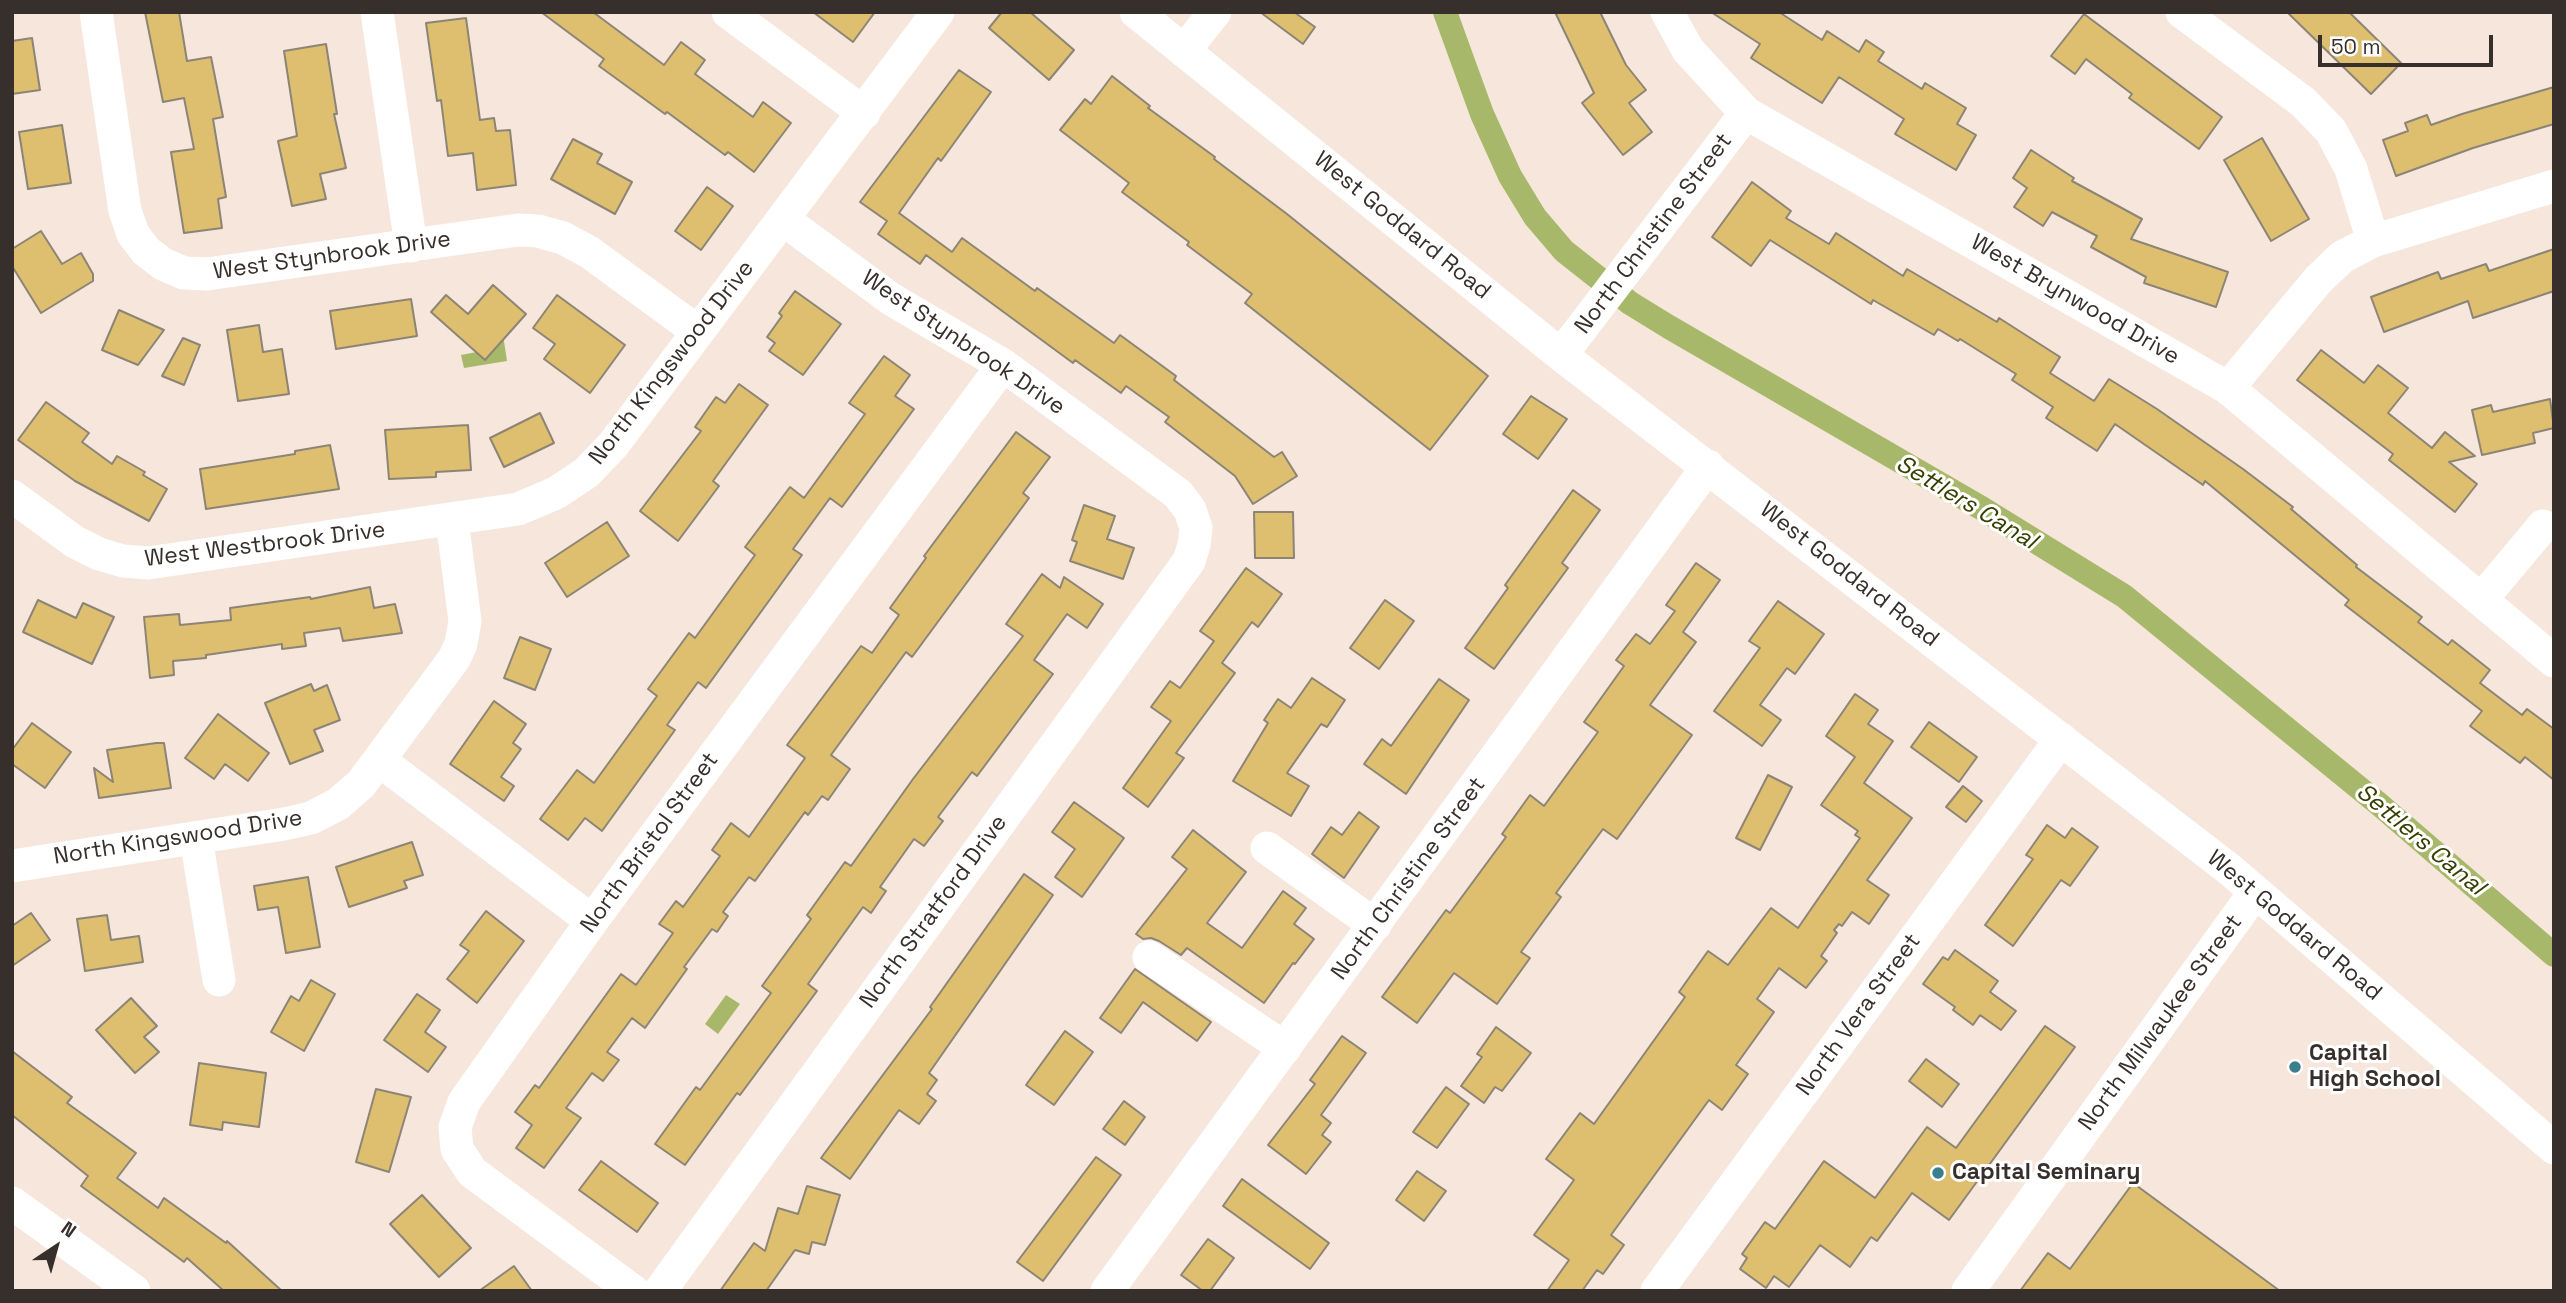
<!DOCTYPE html>
<html>
<head>
<meta charset="utf-8">
<style>
	body { margin:0 }
	#map { position:relative; width:2566px; height:1303px; overflow:hidden; background:#f6e6db; font-family:"Space Grotesk",sans-serif }
	canvas { display:block }
	.frame { position:absolute; inset:0; border:14px solid #362f2b; pointer-events:none }
	.north { position:absolute; left:21px; top:1212px; width:70px; height:70px; -webkit-text-stroke:5px #fff; paint-order:stroke; rotate:36deg; font-size:19px; font-weight:700; line-height:28px; text-align:center; color:#362f2b }
	.north::after { content:''; display:block; margin:auto; width:24px; height:32px; background:#362f2b; clip-path:polygon(50% 0,100% 100%,50% 72%,0 100%) }
	.scale { position:absolute; left:2318px; top:35px; width:175px; height:32px; box-sizing:border-box; border:4px solid #362f2b; border-top:0; padding-left:9px; font-size:21px; line-height:24px; white-space:nowrap; color:#362f2b; -webkit-text-stroke:5px #fff; paint-order:stroke }
</style>
</head>
<body>
<div id="map">
<canvas width="2566" height="1303"></canvas>
<div class="frame"></div>
<div class="north">N</div>
<div class="scale">50 m</div>
</div>
<script>
const ctx = document.querySelector('canvas').getContext('2d');
ctx.lineJoin = 'round';
function fill(path, color) {
  ctx.fillStyle = color;
  ctx.fill(path, 'evenodd');
}
function poly(rows) {
  const path = new Path2D();
  for (const r of rows) {
    path.moveTo(r[0], r[1]);
    for (let i = 2; i < r.length; i += 2) path.lineTo(r[i], r[i + 1]);
  }
  return path;
}
function strokePath(path, color, width, dash) {
  ctx.strokeStyle = color;
  ctx.lineWidth = width;
  ctx.lineCap = dash ? 'butt' : 'round';
  ctx.setLineDash(dash || []);
  ctx.stroke(path);
}
function drawText(font, color, halo, rows, align = 'center') {
  ctx.font = font + ' "Space Grotesk",sans-serif';
  ctx.lineWidth = 6;
  ctx.setLineDash([]);
  ctx.textBaseline = 'middle';
  ctx.strokeStyle = halo;
  ctx.fillStyle = color;
  for (const [text, x, y, turn = 0] of rows) {
    ctx.save();
    ctx.translate(x, y);
    ctx.rotate((+turn || 0) * Math.PI / 180);
    ctx.textAlign = isNaN(turn) ? turn : align;
    if (halo) ctx.strokeText(text, 0, 0);
    ctx.fillText(text, 0, 0);
    ctx.restore();
  }
}
const water = poly([
	[503,335,507,361,464,368,461,355,482,351],
	[726,995,740,1004,718,1034,705,1024]
]);
const canal = poly([
	[1445,12,1482,114,1510,176,1535,217,1564,251,1630,303,1669,327,1983,509,2124,596,2380,805,2554,955]
]);
const building = poly([
	[145,12,179,12,187,61,211,57,223,117,213,119,226,197,218,199,222,228,184,233,171,152,194,149,184,98,163,102,145,12],
	[541,12,593,12,664,65,681,42,705,60,695,74,753,117,763,102,791,123,754,172,728,152,725,155,667,112,665,114,599,66,604,59,541,12],
	[813,12,875,12,853,42,813,12],
	[1002,12,1030,12,1074,50,1049,80,989,28,1002,12],
	[1260,12,1294,12,1315,27,1303,44,1260,12],
	[1555,12,1600,12,1626,65,1646,90,1629,103,1652,132,1623,155,1582,103,1594,93,1555,12],
	[1711,12,1779,12,1822,40,1827,31,1859,52,1866,40,1884,52,1878,61,1922,89,1925,83,1966,108,1957,124,1976,135,1956,170,1895,134,1904,119,1839,77,1822,103,1793,85,1751,58,1760,44,1711,12],
	[2287,12,2349,12,2401,63,2371,94,2287,12],
	[2084,14,2222,117,2199,149,2129,98,2132,94,2086,59,2075,74,2051,56,2084,14],
	[466,18,480,120,494,118,496,131,510,130,516,185,477,190,473,153,448,156,441,100,437,101,426,23,466,18],
	[32,38,40,90,12,94,12,41,32,38],
	[326,44,337,114,334,114,346,168,320,174,326,199,292,206,278,141,297,136,284,51,326,44],
	[959,70,991,92,941,161,938,158,899,213,952,252,962,238,1035,291,1037,288,1114,343,1120,335,1176,376,1174,380,1274,457,1282,452,1297,476,1253,504,1235,476,1165,422,1169,417,1126,386,1121,393,1075,360,1073,363,926,255,920,264,878,234,887,221,860,202,959,70],
	[1112,76,1150,106,1148,108,1215,157,1214,159,1287,214,1488,376,1430,450,1245,303,1252,294,1187,245,1189,242,1122,192,1129,183,1060,130,1085,99,1091,104,1112,76],
	[2554,87,2554,124,2473,148,2396,176,2383,140,2408,131,2405,123,2427,115,2431,125,2462,114,2554,87],
	[62,125,71,183,28,189,19,132,62,125],
	[2262,138,2309,219,2271,241,2224,160,2262,138],
	[573,139,602,154,597,163,632,182,615,214,551,179,573,139],
	[2031,150,2074,178,2072,181,2142,219,2131,239,2228,272,2216,307,2144,283,2146,277,2091,247,2097,236,2052,212,2043,226,2014,207,2027,188,2013,178,2031,150],
	[1752,182,1791,211,1786,218,1829,244,1836,233,1903,276,1907,269,1997,322,1999,318,2060,357,2050,373,2094,401,2109,379,2157,409,2243,469,2293,507,2291,509,2357,565,2356,567,2422,617,2418,622,2448,645,2452,640,2490,670,2480,683,2522,715,2527,709,2554,729,2554,780,2525,757,2520,763,2470,726,2482,711,2345,605,2349,600,2205,481,2203,485,2115,424,2097,451,2046,418,2053,407,2012,380,2016,374,1960,339,1958,341,1938,329,1934,335,1873,300,1871,304,1770,240,1751,266,1712,237,1752,182],
	[707,187,733,206,701,250,675,231,707,187],
	[41,231,62,264,81,253,93,274,93,281,41,313,12,266,12,249,41,231],
	[2554,249,2554,291,2473,318,2468,301,2384,332,2371,297,2438,272,2441,279,2486,264,2489,271,2554,249],
	[493,285,526,314,485,360,431,312,446,295,468,314,493,285],
	[795,291,841,324,803,375,769,351,775,343,767,337,782,316,779,313,795,291],
	[557,295,625,345,590,393,544,359,555,344,533,328,557,295],
	[411,299,417,336,336,349,330,311,411,299],
	[119,310,164,330,138,365,102,350,119,310],
	[259,325,263,352,282,349,289,394,238,401,227,330,259,325],
	[183,338,200,345,184,385,162,376,183,338],
	[2321,350,2364,383,2378,365,2408,388,2388,413,2432,448,2445,432,2475,456,2449,462,2477,484,2455,512,2389,460,2393,454,2297,380,2321,350],
	[884,356,910,375,895,396,914,409,842,507,830,498,793,549,802,555,706,688,698,682,667,725,675,730,602,831,585,818,568,840,540,819,577,770,594,783,657,696,648,689,689,633,695,638,755,555,745,547,790,487,804,498,865,414,849,403,884,356],
	[739,384,768,405,713,481,719,486,678,541,640,511,701,431,695,427,716,397,725,403,739,384],
	[1531,396,1567,419,1538,459,1503,434,1531,396],
	[2550,399,2554,428,2533,433,2535,443,2482,455,2472,410,2491,405,2493,412,2550,399],
	[46,402,89,433,82,442,112,464,117,456,145,472,143,475,167,489,149,521,75,481,18,440,46,402],
	[540,413,554,443,504,467,490,438,540,413],
	[468,425,471,470,436,472,436,477,389,479,385,430,468,425],
	[1016,432,1050,457,1023,493,1029,498,912,657,906,652,831,755,850,769,828,800,822,796,808,815,805,812,755,881,749,877,723,912,728,916,717,932,712,929,684,967,687,969,645,1028,632,1018,607,1052,619,1060,603,1081,592,1073,566,1108,581,1118,544,1168,516,1148,532,1125,515,1112,535,1085,539,1088,621,974,636,985,673,933,659,924,676,901,683,907,720,856,712,850,731,823,749,837,805,758,787,745,861,646,872,653,899,615,890,608,926,558,924,556,1016,432],
	[330,445,339,489,206,509,200,469,295,454,295,451,330,445],
	[1573,490,1600,510,1562,563,1568,568,1494,669,1465,648,1508,588,1505,585,1573,490],
	[1084,505,1115,516,1107,539,1134,548,1123,579,1070,561,1077,542,1072,540,1084,505],
	[1254,512,1293,512,1294,558,1255,558,1254,512],
	[607,522,629,556,567,597,545,563,607,522],
	[1696,563,1720,580,1683,632,1696,642,1650,705,1692,735,1617,839,1603,829,1556,893,1561,897,1521,952,1530,958,1497,1004,1454,973,1417,1023,1382,997,1446,910,1450,913,1506,837,1502,834,1530,795,1544,806,1598,732,1584,722,1624,666,1616,660,1636,634,1650,644,1675,611,1666,605,1696,563],
	[1246,568,1282,594,1258,627,1252,622,1222,663,1235,673,1176,753,1184,758,1148,807,1123,788,1171,721,1151,707,1170,681,1180,688,1214,641,1200,631,1246,568],
	[1042,574,1060,588,1064,577,1103,604,1087,628,1067,614,1034,660,1053,674,977,776,972,772,938,817,943,821,924,846,914,839,880,887,886,891,871,913,863,907,808,984,817,991,740,1095,737,1093,685,1165,655,1144,696,1087,700,1090,771,993,762,986,811,919,807,915,845,862,851,866,913,779,1023,636,1006,624,1042,574],
	[370,587,374,608,395,604,402,633,343,641,340,628,304,633,306,646,282,649,282,644,206,655,206,658,173,661,174,675,150,678,144,617,179,614,180,625,231,620,230,608,310,597,311,599,370,587],
	[38,600,76,618,83,603,114,617,92,664,23,632,38,600],
	[1385,600,1414,621,1379,669,1350,648,1385,600],
	[1778,601,1824,634,1795,674,1787,668,1760,705,1781,720,1762,746,1714,711,1760,648,1749,641,1778,601],
	[520,637,551,649,535,690,504,678,520,637],
	[1312,678,1345,700,1327,727,1321,724,1287,773,1309,786,1291,816,1233,781,1268,723,1264,720,1278,699,1291,708,1312,678],
	[1439,679,1469,700,1406,794,1364,764,1382,739,1391,746,1439,679],
	[311,684,314,691,327,685,340,720,314,730,323,751,290,764,265,703,311,684],
	[1855,694,1878,710,1868,724,1893,741,1864,783,1912,818,1867,880,1889,895,1869,924,1852,912,1842,926,1839,924,1834,930,1837,933,1821,956,1827,961,1806,988,1779,968,1757,999,1774,1012,1736,1065,1748,1074,1722,1110,1709,1100,1611,1235,1624,1245,1603,1274,1597,1270,1582,1291,1547,1291,1569,1260,1534,1235,1574,1180,1546,1159,1580,1113,1594,1124,1685,997,1679,992,1708,951,1728,965,1771,908,1798,928,1860,838,1855,835,1858,831,1821,805,1855,757,1826,736,1855,694],
	[494,701,526,724,513,743,521,749,501,777,514,786,504,801,450,764,494,701],
	[218,714,269,753,248,781,225,764,214,779,185,758,218,714],
	[1929,722,1977,757,1959,782,1911,747,1929,722],
	[32,723,71,752,45,788,12,764,12,750,32,723],
	[156,743,164,743,171,788,99,798,94,768,113,782,107,750,156,743],
	[1768,775,1792,787,1760,850,1736,838,1768,775],
	[1963,786,1982,801,1966,822,1946,807,1963,786],
	[1074,802,1124,838,1082,897,1055,877,1075,849,1052,832,1074,802],
	[1359,812,1379,827,1344,878,1312,854,1331,827,1342,835,1359,812],
	[2047,825,2065,838,2072,828,2098,847,2070,886,2061,880,2013,946,1985,925,2033,859,2026,855,2047,825],
	[1193,830,1246,872,1207,923,1242,948,1283,891,1306,908,1294,924,1314,939,1295,964,1293,963,1264,1003,1187,948,1181,955,1159,941,1151,938,1143,939,1136,934,1187,869,1172,857,1193,830],
	[412,842,423,875,404,881,407,888,349,907,336,867,412,842],
	[1024,874,1053,895,929,1073,937,1080,927,1094,936,1101,919,1124,899,1110,850,1179,821,1158,932,1009,930,1007,1024,874],
	[308,877,320,947,286,953,278,907,258,910,254,886,308,877],
	[486,911,524,941,477,1003,447,979,469,951,460,945,486,911],
	[31,913,50,940,12,966,12,926,31,913],
	[107,915,111,940,139,936,143,962,85,971,77,919,107,915],
	[1955,950,1998,981,1990,992,2016,1011,2001,1030,1980,1015,1973,1025,1953,1010,1955,1007,1923,984,1943,957,1948,960,1955,950],
	[1135,969,1211,1022,1197,1041,1143,1002,1121,1033,1100,1018,1135,969],
	[311,980,335,994,304,1051,271,1032,291,996,299,1001,311,980],
	[417,994,440,1010,425,1032,446,1047,428,1072,384,1040,417,994],
	[131,998,157,1026,144,1037,159,1052,135,1073,96,1030,131,998],
	[2045,1026,2075,1047,1949,1220,1912,1193,1877,1241,1871,1237,1850,1267,1820,1245,1789,1287,1774,1276,1766,1288,1740,1269,1747,1258,1742,1254,1765,1222,1775,1229,1824,1161,1875,1198,1927,1127,1956,1148,2045,1026],
	[1496,1027,1531,1053,1502,1091,1495,1087,1484,1103,1461,1086,1482,1057,1477,1054,1496,1027],
	[1065,1031,1093,1052,1054,1105,1026,1085,1065,1031],
	[1342,1036,1366,1053,1321,1115,1331,1123,1322,1135,1331,1142,1306,1174,1268,1145,1315,1084,1310,1080,1342,1036],
	[12,1051,72,1097,67,1103,136,1153,117,1178,158,1208,164,1198,226,1243,227,1241,282,1291,224,1291,187,1258,184,1262,81,1186,88,1176,12,1115,12,1051],
	[1926,1059,1959,1084,1942,1107,1909,1081,1926,1059],
	[199,1063,266,1073,259,1127,223,1122,222,1130,190,1125,199,1063],
	[1446,1087,1469,1104,1437,1148,1413,1132,1446,1087],
	[376,1089,411,1097,389,1172,356,1162,376,1089],
	[1124,1101,1145,1117,1125,1145,1103,1129,1124,1101],
	[1096,1157,1121,1175,1043,1281,1017,1262,1096,1157],
	[601,1161,658,1203,637,1232,579,1190,601,1161],
	[1417,1171,1446,1191,1424,1221,1396,1200,1417,1171],
	[1242,1179,1329,1243,1310,1269,1223,1206,1242,1179],
	[2133,1183,2280,1291,2020,1291,2048,1253,2070,1269,2133,1183],
	[807,1186,840,1195,825,1245,812,1242,809,1254,795,1250,766,1291,720,1291,754,1243,765,1251,778,1208,798,1214,807,1186],
	[422,1195,471,1248,439,1277,390,1224,422,1195],
	[1208,1239,1234,1258,1210,1291,1203,1291,1181,1275,1208,1239],
	[514,1266,532,1291,479,1291,514,1266]
]);
const minor = poly([
	[96,12,125,211,133,234,146,251,163,264,184,273,207,274,518,230,538,231,563,238,589,252,697,331],
	[377,12,411,246],
	[728,12,864,113],
	[1136,12,1561,355,2229,869,2554,1148],
	[1667,12,1688,50,1746,113,2228,388,2554,661],
	[2182,12,2303,102,2331,131,2351,169,2373,241],
	[1184,51,1215,12],
	[1561,355,1746,113],
	[2228,388,2318,280,2342,257,2373,241,2554,186],
	[12,496,75,542,99,554,123,561,148,563,518,509,556,493,586,473,613,445,938,12],
	[2481,600,2543,526],
	[379,760,592,921],
	[196,838,219,980],
	[1267,848,1375,925],
	[12,866,284,824,311,818,338,804,361,784,454,659,461,644,465,621,452,520],
	[1149,957,1285,1048],
	[12,1203,134,1291],
	[633,1291,472,1172,457,1149,455,1127,464,1102,592,921,1003,365],
	[660,1291,1189,561,1194,545,1196,528,1190,510,1178,494,1003,365,891,299,784,220],
	[1107,1291,1708,466],
	[1657,1291,2061,739],
	[1968,1291,2255,892]
]);
const markers = [
	[2295,1067,7,"#3a7f8c"],
	[1938,1173,7,"#3a7f8c"]
];
const streetNames = [
	["West Goddard Road",1402,226,39],
	["North Christine Street",1654,234,-53],
	["West Stynbrook Drive",332,256,-8],
	["West Brynwood Drive",2075,300,30],
	["West Stynbrook Drive",963,343,34],
	["North Kingswood Drive",672,363,-52],
	["West Westbrook Drive",265,545,-7],
	["West Goddard Road",1849,575,38],
	["North Kingswood Drive",178,838,-9],
	["North Bristol Street",650,843,-54],
	["North Christine Street",1409,879,-54],
	["North Stratford Drive",934,912,-54],
	["West Goddard Road",2294,926,40],
	["North Vera Street",1859,1015,-54],
	["North Milwaukee Street",2161,1023,-54]
];
const poiNames = [
	["Capital",2309,1054],
	["High School",2309,1080],
	["Capital Seminary",1952,1173]
];
const waterNames = [
	["Settlers Canal",1966,503,31],
	["Settlers Canal",2420,840,40]
];
fill(water, '#a8b86a');
strokePath(canal, '#a8b86a', 24);
fill(building, '#debe6f');
strokePath(building, '#8c8576', 2);
strokePath(minor, '#fff', 33);
for (const [x, y, r, color] of markers) {
  const dot = new Path2D();
  dot.arc(x, y, r, 0, 2 * Math.PI);
  ctx.fillStyle = color;
  ctx.fill(dot);
  strokePath(dot, '#fff', 2.5);
}
drawText('23px', '#362f2b', '#fff', streetNames);
drawText('bold 23px', '#362f2b', '#fff', poiNames, 'left');
drawText('italic 24px', '#363f01', '#fff', waterNames);
</script>
</body>
</html>
